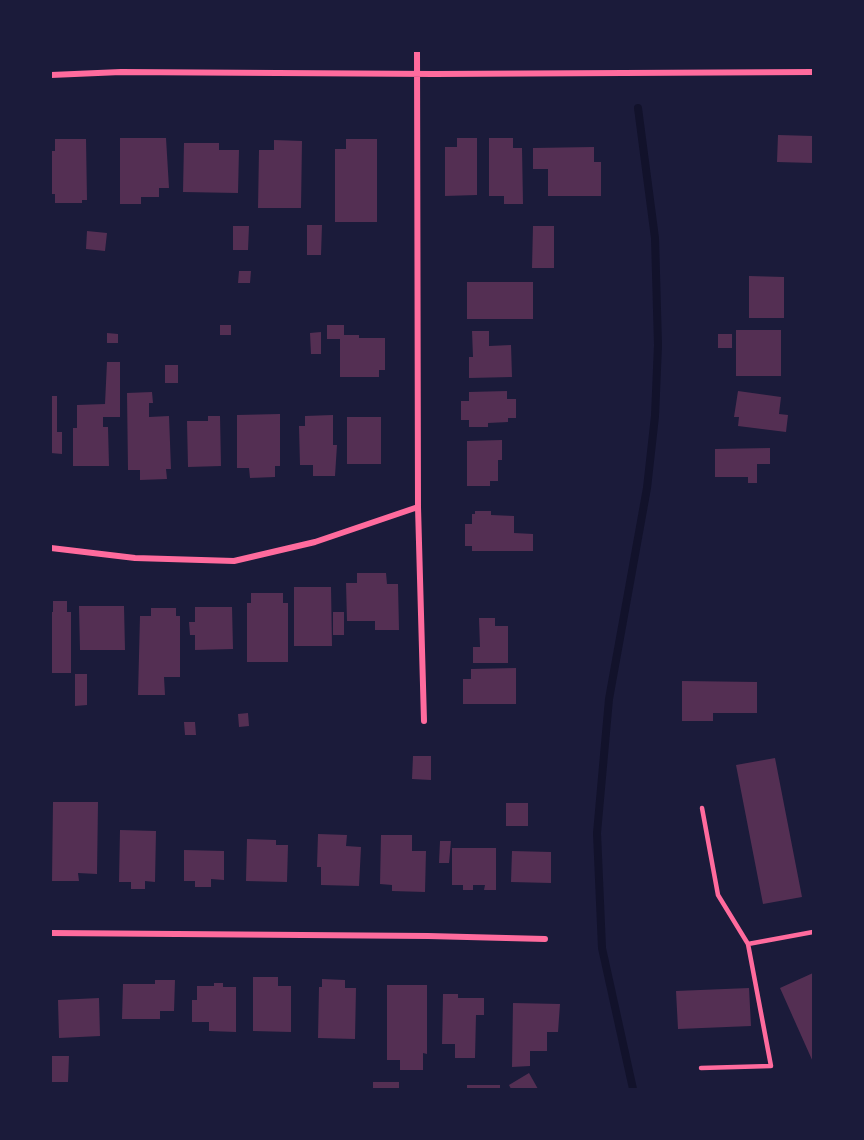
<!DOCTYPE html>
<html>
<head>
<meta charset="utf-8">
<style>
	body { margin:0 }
	#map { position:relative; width:864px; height:1140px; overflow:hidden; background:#1b1b3a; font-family:"Golos Text",sans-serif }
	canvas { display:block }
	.frame { position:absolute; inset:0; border:52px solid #1b1b3a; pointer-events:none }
</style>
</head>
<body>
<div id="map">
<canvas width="864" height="1140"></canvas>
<div class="frame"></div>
</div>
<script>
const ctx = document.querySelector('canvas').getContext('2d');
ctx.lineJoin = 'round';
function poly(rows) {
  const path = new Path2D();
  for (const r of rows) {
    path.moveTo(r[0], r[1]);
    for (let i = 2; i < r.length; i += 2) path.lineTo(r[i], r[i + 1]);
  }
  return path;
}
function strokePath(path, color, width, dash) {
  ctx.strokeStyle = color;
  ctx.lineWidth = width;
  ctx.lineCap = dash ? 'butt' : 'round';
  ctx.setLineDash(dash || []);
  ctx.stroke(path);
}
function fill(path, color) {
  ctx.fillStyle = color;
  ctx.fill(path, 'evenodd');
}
const stream = poly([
	[633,1089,602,948,597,833,609,699,647,488,655,416,658,345,655,238,638,108]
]);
const building = poly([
	[778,135,813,136,813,163,777,162],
	[120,138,166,138,169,188,159,188,159,197,141,197,141,204,120,204],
	[457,138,477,138,477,195,445,196,445,147,457,147],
	[489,138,513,138,513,148,522,148,523,204,504,204,504,196,489,196],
	[55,139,86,139,87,200,82,200,82,203,55,203,55,194,51,194,51,151,55,151],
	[346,139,377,139,377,222,335,222,335,149,346,149],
	[274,140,302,141,301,208,258,208,259,150,274,150],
	[184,143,219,143,219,150,239,150,238,193,183,192],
	[594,147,594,162,601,162,601,196,548,196,548,169,533,169,533,148],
	[307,225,322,225,321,255,307,255],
	[233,226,249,226,248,250,233,250],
	[533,226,554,226,554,268,532,268],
	[87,231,107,233,105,251,86,249],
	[239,271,251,271,250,283,238,283],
	[749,276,784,277,784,318,749,318],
	[467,282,533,282,533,319,467,319],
	[220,325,231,325,231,335,220,335],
	[327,325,344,325,344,335,359,335,359,338,385,338,385,370,379,370,379,377,340,377,340,339,327,339],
	[736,330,781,330,781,376,736,376],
	[472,331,489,331,489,346,511,345,512,377,469,378,469,357,473,357],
	[321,332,321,354,311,354,310,333],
	[107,333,118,334,118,343,107,343],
	[718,334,732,334,732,348,718,348],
	[107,362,120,362,120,417,103,417,103,427,108,427,109,466,73,466,73,428,77,428,77,405,105,404],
	[165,365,178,365,178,383,165,383],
	[507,391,507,399,516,399,516,418,508,418,508,422,488,423,488,427,469,427,469,420,461,420,461,401,469,401,469,392],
	[738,391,781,397,779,414,788,415,786,432,738,426,739,417,734,417],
	[152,392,153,403,149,403,149,417,169,416,171,469,166,469,167,479,140,480,140,470,128,470,127,393],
	[51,396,57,396,57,432,62,432,62,454,51,453],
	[280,414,280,466,275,466,275,477,250,478,249,468,237,468,237,415],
	[333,415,333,445,337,445,335,476,313,476,313,465,300,465,299,426,305,426,305,416],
	[208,416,220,416,221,466,188,467,187,421,208,421],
	[347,417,381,417,381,464,347,464],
	[502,440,502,460,498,460,498,481,490,481,490,486,467,486,467,441],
	[770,448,770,464,757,464,757,483,748,483,748,477,715,477,715,449],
	[475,511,491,511,491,515,514,516,514,533,533,534,533,551,472,551,472,546,465,546,465,524,472,524,472,514,475,514],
	[357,573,386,573,387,584,398,584,399,630,375,630,375,621,347,621,346,583,357,583],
	[294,587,331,587,332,646,294,646],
	[251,593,283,593,283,603,288,603,288,662,247,662,247,603,251,603],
	[53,601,67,601,67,612,71,612,71,673,51,673,51,612,53,612],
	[79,606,124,606,125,650,80,650],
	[195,607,232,607,233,649,195,650,195,635,190,635,189,622,195,622],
	[151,608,176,608,176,616,180,616,180,677,164,677,165,695,138,695,140,616,151,616],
	[333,612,344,612,344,635,333,635],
	[479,618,495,618,495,626,508,626,508,663,473,663,473,647,480,647],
	[516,668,516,704,463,704,463,679,471,679,471,669],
	[75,674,87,674,87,705,75,706],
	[682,681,757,682,757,713,713,713,713,721,682,721],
	[248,713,249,726,239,727,238,714],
	[184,722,195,722,196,735,185,735],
	[413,756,431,756,431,780,412,779],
	[775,758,802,897,763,904,736,765],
	[53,802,98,802,97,874,78,873,79,881,52,881],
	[506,803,528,803,528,826,506,826],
	[120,830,156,831,155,882,145,881,145,889,131,889,131,882,119,882],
	[318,834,347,835,346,846,361,847,359,886,321,885,321,867,317,867],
	[381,835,412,835,412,851,426,851,425,892,392,891,392,885,380,884],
	[247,839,276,840,276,845,288,845,287,882,246,881],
	[440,841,451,841,449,863,439,863],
	[452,848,496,848,496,890,484,890,485,885,473,885,473,890,463,890,463,885,452,885],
	[184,850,224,851,224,880,211,879,211,887,195,887,195,881,184,881],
	[512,851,551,852,551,883,511,882],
	[813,973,813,1062,780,988],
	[253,977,278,977,278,986,291,986,291,1032,253,1031],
	[322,979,345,980,345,988,356,988,355,1039,318,1038,319,987,322,987],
	[155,980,175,980,174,1011,160,1011,160,1019,122,1019,123,984,155,984],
	[214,983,223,983,223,987,236,987,236,1032,209,1031,209,1022,192,1022,192,1000,197,1000,197,986,214,986],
	[387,985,427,985,427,1054,423,1053,423,1070,400,1070,400,1060,387,1060],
	[749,988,751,1026,678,1029,676,991],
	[443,994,458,994,458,998,484,998,484,1015,476,1015,475,1058,455,1058,455,1044,442,1044],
	[99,998,100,1036,59,1038,58,1000],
	[513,1003,560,1004,558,1032,547,1032,547,1051,530,1051,530,1066,512,1067],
	[51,1056,69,1056,68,1082,51,1082],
	[529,1073,538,1089,511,1089,509,1085],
	[373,1082,399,1082,399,1089,373,1089],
	[467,1085,500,1085,500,1089,467,1089]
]);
const service = poly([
	[702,808,718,895,748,944],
	[701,1068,771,1066,748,944,813,932]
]);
const minor = poly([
	[417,51,418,507,424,721],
	[51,75,121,72,434,74,813,72],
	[51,548,135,558,234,561,315,542,418,507],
	[51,933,428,936,545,939]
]);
strokePath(stream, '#12122b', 8);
fill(building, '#542f53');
strokePath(service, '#ff6b9d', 4.5);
strokePath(minor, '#ff6b9d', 6);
</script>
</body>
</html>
